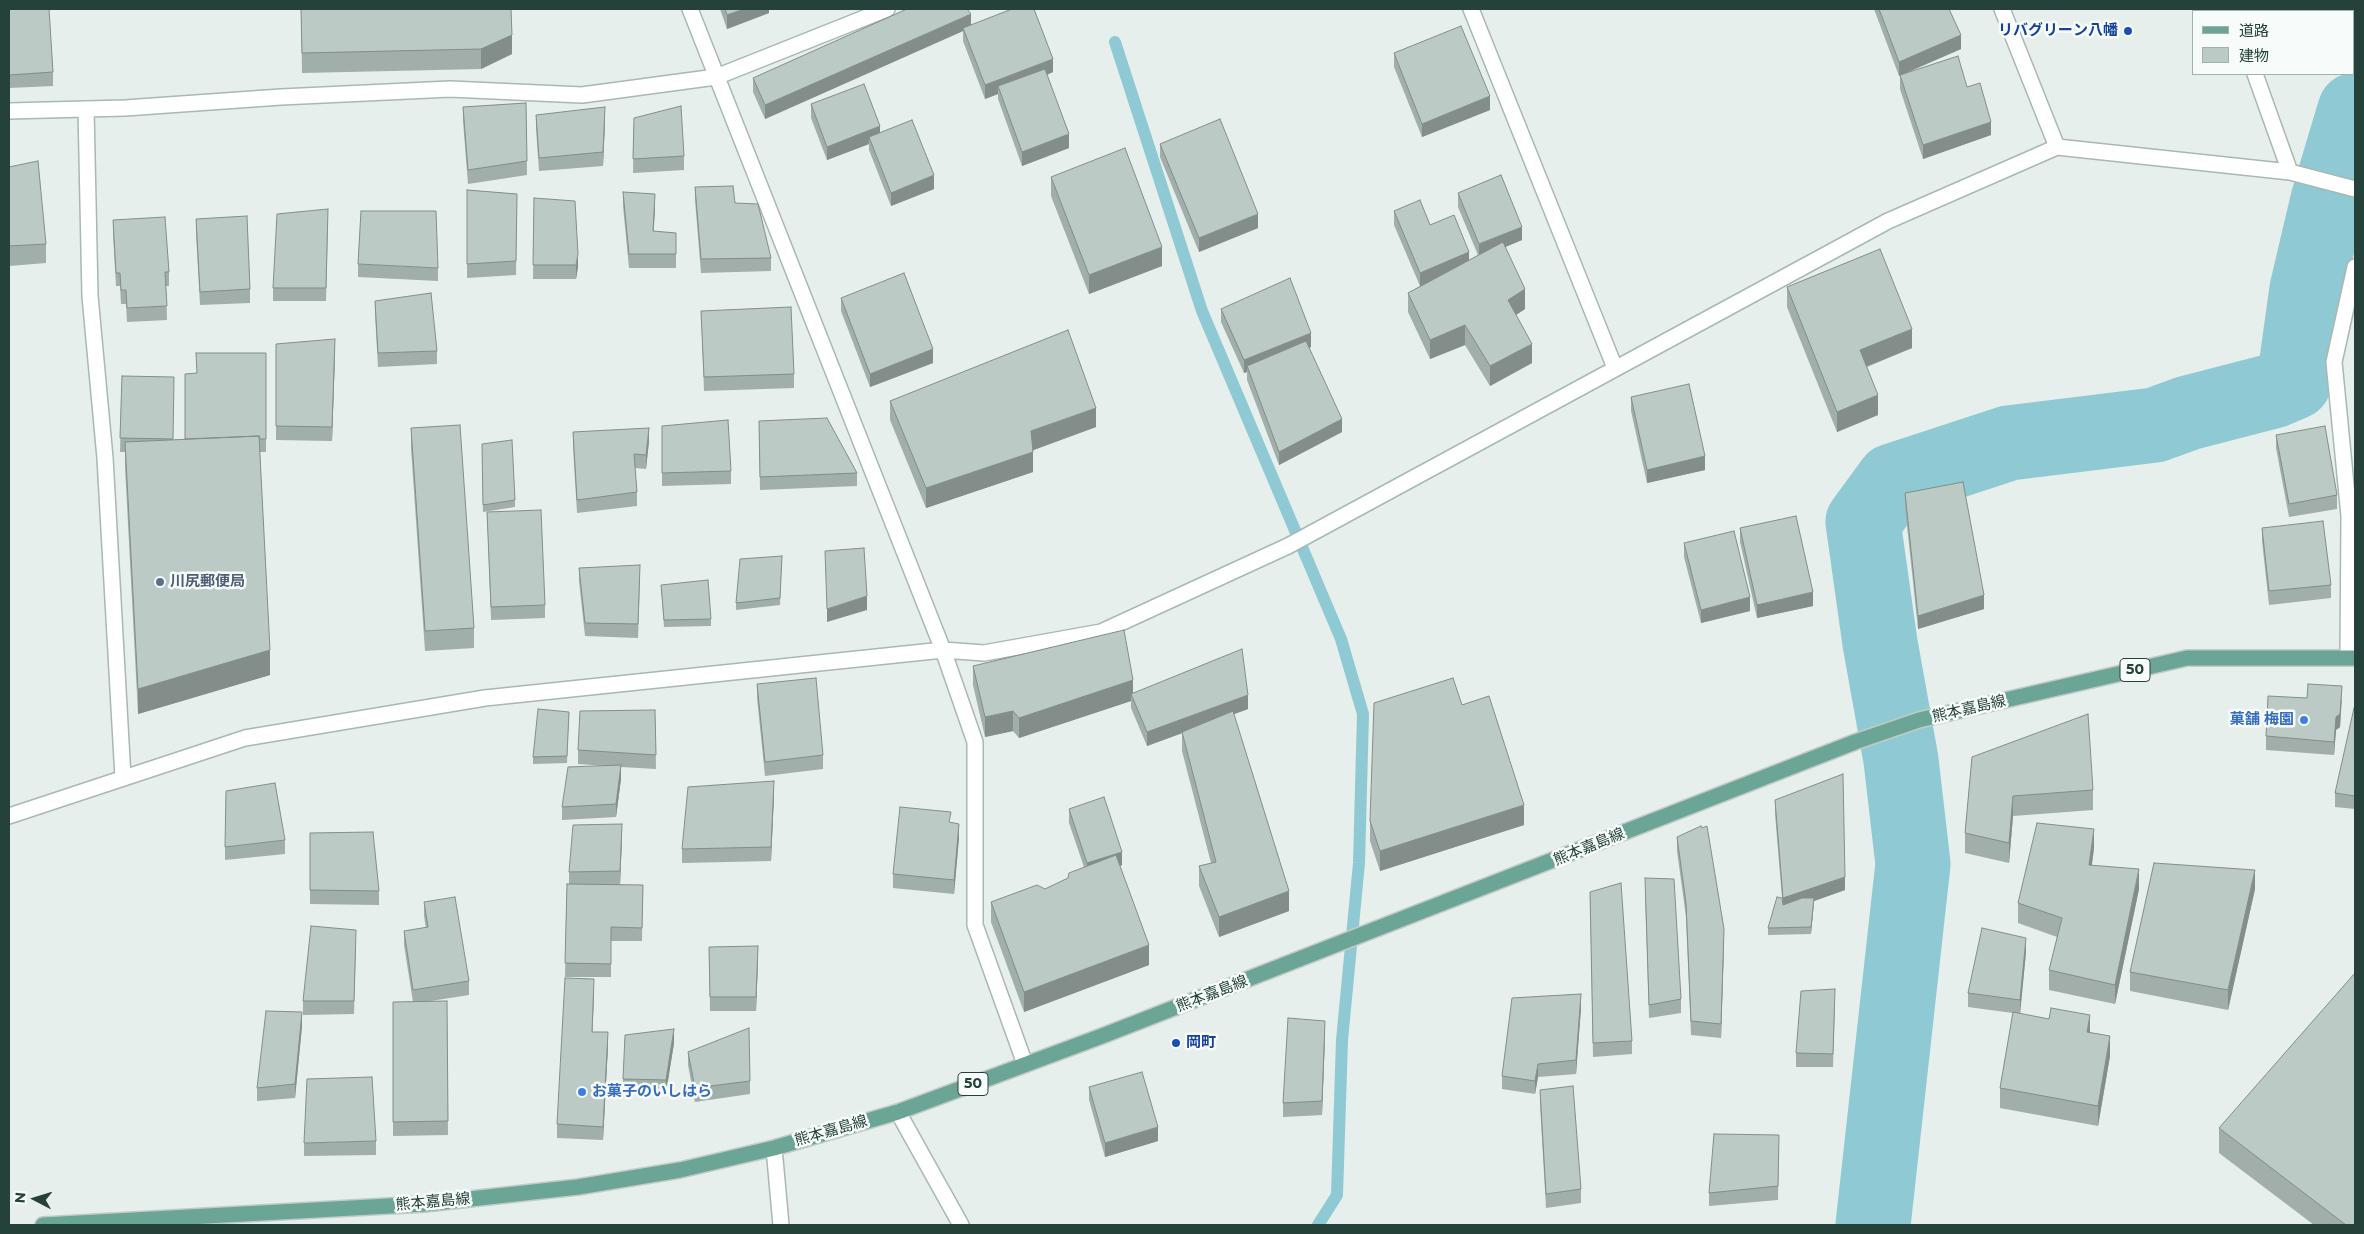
<!DOCTYPE html>
<html>
<head>
<meta charset="utf-8">
<style>
	body { margin:0 }
	#map { position:relative; width:2364px; height:1234px; overflow:hidden; background:#e6efeb; font-family:Montserrat,"Noto Sans JP",sans-serif }
	canvas { display:block }
	.frame { position:absolute; inset:0; border:10px solid #24423a; pointer-events:none }
	.legend { position:absolute; left:2192px; top:10px; width:162px; height:65px; box-sizing:border-box; background:#f7fbf9; border:1px solid #a3b1ad; margin:0; padding:6px 9px; list-style:none; font-size:15px; color:#24423a }
	.legend li { display:flex; align-items:center; gap:10px; height:25px }
	.legend b { width:25px; border:1px solid #a3b1ad }
	.north { position:absolute; left:10px; top:1174px; width:50px; height:50px; -webkit-text-stroke:4px #f7fbf9; paint-order:stroke; rotate:275deg; font-size:14px; font-weight:700; line-height:20px; text-align:center; color:#24423a }
	.north::after { content:''; display:block; margin:auto; width:18px; height:22px; background:#24423a; clip-path:polygon(50% 0,100% 100%,50% 72%,0 100%) }
</style>
</head>
<body>
<div id="map">
<canvas width="2364" height="1234"></canvas>
<div class="frame"></div>
<ul class="legend">
<li><b style="height:6px;background:#6aa596"></b>道路</li>
<li><b style="height:14px;background:#bbcac4"></b>建物</li>
</ul>
<div class="north">N</div>
</div>
<script>
const ctx = document.querySelector('canvas').getContext('2d');
ctx.lineJoin = 'round';
function poly(rows) {
  const path = new Path2D();
  for (const r of rows) {
    path.moveTo(r[0], r[1]);
    for (let i = 2; i < r.length; i += 2) path.lineTo(r[i], r[i + 1]);
  }
  return path;
}
function strokePath(path, color, width, dash) {
  ctx.strokeStyle = color;
  ctx.lineWidth = width;
  ctx.lineCap = dash ? 'butt' : 'round';
  ctx.setLineDash(dash || []);
  ctx.stroke(path);
}
function fill(path, color) {
  ctx.fillStyle = color;
  ctx.fill(path, 'evenodd');
}
function drawText(font, color, halo, rows, align = 'center') {
  ctx.font = font + ' Montserrat,"Noto Sans JP",sans-serif';
  ctx.lineWidth = 5;
  ctx.setLineDash([]);
  ctx.textBaseline = 'middle';
  ctx.strokeStyle = halo;
  ctx.fillStyle = color;
  for (const [text, x, y, turn = 0] of rows) {
    ctx.save();
    ctx.translate(x, y);
    ctx.rotate((+turn || 0) * Math.PI / 180);
    ctx.textAlign = isNaN(turn) ? turn : align;
    if (halo) ctx.strokeText(text, 0, 0);
    ctx.fillText(text, 0, 0);
    ctx.restore();
  }
}
const stream = poly([
	[1115,42,1202,311,1341,639,1363,714,1359,863,1342,1040,1337,1195,1318,1225]
]);
const river = poly([
	[1873,1225,1913,864,1901,760,1880,643,1863,522,1893,481,2009,443,2155,425,2188,413,2273,391,2294,382,2307,289,2328,200,2355,110]
]);
const minor = poly([
	[690,9,943,650,975,742,975,925,1025,1064],
	[1471,9,1615,368],
	[2002,9,2057,147],
	[2232,9,2233,11],
	[2255,74,2290,172],
	[86,109,90,296,105,458,123,778],
	[9,111,125,108,281,97,450,89,582,95,716,77,887,9],
	[2348,657,2349,516,2334,362,2355,267],
	[9,816,245,738,485,698,943,650,984,653,1101,632,1288,546,1888,221,2057,147,2290,172,2355,189],
	[898,1112,961,1225],
	[774,1148,781,1225]
]);
const major = poly([
	[43,1225,425,1204,578,1187,680,1170,774,1148,898,1112,1102,1036,1855,742,1919,720,2187,658,2355,658]
]);
const wall = poly([
	[9,9,53,72,53,86,9,88],
	[301,9,511,9,512,54,481,69,302,73],
	[720,9,769,9,769,13,727,29],
	[1874,9,1949,9,1961,49,1903,74,1967,87,1991,135,1923,159,1900,89,1900,75,1899,76],
	[971,25,1053,72,1047,75,1069,148,1022,166,998,99,998,94,985,99,963,41,963,31,765,119,753,92,753,78],
	[1394,53,1490,110,1422,137,1394,67],
	[526,103,527,175,468,184,463,121,463,107],
	[811,104,880,133,934,189,891,206,869,150,869,144,827,160,811,118],
	[536,115,605,121,603,166,539,171,536,128],
	[634,118,684,156,684,170,633,173],
	[1160,144,1258,228,1199,252,1160,157],
	[9,167,46,244,46,263,9,266],
	[1051,177,1162,266,1089,294,1051,196],
	[695,187,735,203,771,258,771,271,701,273,695,200],
	[467,190,517,194,516,275,467,278],
	[623,192,655,208,653,231,676,233,676,268,629,268,623,206],
	[1458,193,1522,240,1505,247,1525,309,1516,315,1532,363,1490,386,1465,345,1430,359,1408,312,1408,293,1420,286,1394,225,1394,211,1469,260,1478,255,1458,207],
	[534,198,578,267,576,279,533,279],
	[196,219,250,289,250,303,200,305,196,233],
	[113,220,169,272,169,286,166,286,167,320,127,322,126,304,121,304,120,286,116,286,113,234],
	[328,223,326,301,273,301,273,288],
	[358,264,438,268,438,281,358,277],
	[1787,287,1912,348,1867,367,1878,415,1837,432,1787,307],
	[841,298,933,363,870,387,841,311],
	[375,301,437,351,437,364,378,367,375,314],
	[1221,309,1311,347,1309,348,1342,432,1279,465,1247,380,1247,372,1244,373,1221,322],
	[701,311,794,374,794,388,704,391],
	[276,344,335,353,332,441,276,440],
	[266,353,266,452,260,452,270,675,138,714,125,467,125,452,120,452,122,376,173,440,185,439],
	[1631,397,1705,470,1647,483,1631,411],
	[890,401,1096,427,1033,450,1033,472,926,508,890,420],
	[759,421,857,473,857,486,760,490],
	[662,426,731,471,731,484,662,486],
	[411,428,474,628,474,648,425,651,411,448],
	[573,432,649,441,646,469,635,468,637,492,637,506,577,513,573,446],
	[2276,435,2337,495,2337,509,2289,517,2276,448],
	[482,444,515,500,515,507,483,512],
	[1905,493,1984,609,1918,629,1905,507],
	[487,512,545,605,545,618,491,620],
	[1740,528,1813,606,1757,618,1740,542],
	[2262,528,2331,585,2331,598,2269,605,2262,541],
	[1684,543,1750,611,1701,623,1684,557],
	[782,556,780,605,736,610,736,603],
	[579,568,640,579,638,638,585,636,579,581],
	[661,585,711,619,711,626,664,627],
	[973,666,1133,694,1248,709,1234,714,1289,911,1219,937,1199,886,1199,866,1211,863,1182,751,1182,733,1147,746,1131,708,1131,701,1019,738,1013,731,985,737,973,685],
	[757,684,823,755,823,769,765,776,757,698],
	[2307,698,2342,700,2340,727,2336,730,2334,755,2266,750,2266,736],
	[1462,705,1524,825,1380,871,1370,841,1370,821],
	[2355,708,2355,809,2335,807,2335,793],
	[655,710,656,769,621,767,621,779,616,817,562,820,562,807,607,766,578,764,578,750],
	[569,712,567,763,533,764,533,757],
	[1972,757,2093,790,2093,810,2013,816,2009,863,1965,853,1965,833],
	[774,794,771,861,682,863,682,849],
	[1775,800,1845,890,1814,901,1811,934,1768,935,1768,928,1782,898,1775,814],
	[1069,809,1122,865,1120,866,1149,965,1024,1012,991,922,991,902,1045,889,1068,878,1084,867,1069,823],
	[951,823,959,838,954,894,893,888,893,874],
	[310,833,379,891,379,905,310,904],
	[622,837,620,885,643,885,642,941,611,941,611,977,565,977,567,884,569,884,569,872],
	[1677,837,1724,943,1721,1038,1691,1035,1686,917,1677,851],
	[285,840,285,854,225,860,225,847],
	[2094,848,2092,865,2139,889,2115,1004,2049,990,2049,970,2057,937,2018,923,2018,903],
	[2255,889,2228,1010,2130,991,2130,972],
	[1590,892,1632,1041,1632,1054,1593,1057],
	[1645,892,1681,999,1681,1013,1649,1018],
	[424,902,469,981,469,995,424,1002,447,1001,448,1135,393,1136,393,1002,413,1002,404,945,404,931,426,928,424,916],
	[356,944,354,1014,303,1015,303,1001],
	[709,947,758,960,756,1011,710,1011],
	[2026,952,2020,1014,2090,1032,2110,1056,2098,1126,2000,1108,2000,1088,2013,1013,1968,1007,1968,993],
	[594,993,592,1032,608,1046,603,1140,557,1138,557,1124],
	[1835,1002,1833,1067,1796,1067,1796,1053],
	[1581,1008,1576,1074,1538,1077,1535,1094,1502,1089,1502,1076],
	[302,1026,295,1098,257,1101,257,1088],
	[1325,1035,1322,1115,1283,1117,1283,1103],
	[674,1043,666,1093,623,1093,623,1079],
	[688,1052,750,1081,750,1094,695,1102,688,1065],
	[1089,1087,1158,1141,1105,1157,1089,1100],
	[1540,1090,1581,1189,1581,1203,1546,1208,1540,1104],
	[2219,1128,2355,1225,2314,1225,2219,1153],
	[376,1141,376,1155,304,1156,304,1143],
	[1779,1149,1778,1200,1709,1206,1709,1193]
]);
const shadedWall = poly([
	[744,9,769,9,769,13,727,29,727,15],
	[2277,9,2291,9,2284,11,2277,11],
	[971,14,971,28,963,28,963,31,765,119,765,105],
	[512,35,512,54,481,69,481,49],
	[1961,35,1961,49,1899,76,1899,62],
	[1053,59,1053,72,1001,93,998,86,998,94,985,99,985,85],
	[1490,96,1490,110,1422,137,1422,124],
	[605,107,605,121,603,166,603,152],
	[1991,122,1991,135,1923,159,1923,145],
	[880,126,880,140,869,137,869,144,827,160,827,147],
	[1069,134,1069,148,1022,166,1022,152],
	[934,175,934,189,891,206,891,193],
	[655,194,655,208,653,245,653,231],
	[1258,214,1258,228,1199,252,1199,238],
	[1522,227,1522,240,1479,258,1479,244],
	[1162,247,1162,266,1089,294,1089,275],
	[1469,252,1469,266,1420,287,1420,273],
	[578,254,578,267,576,279,576,265],
	[1525,289,1525,309,1508,320,1508,300],
	[1465,325,1465,345,1430,359,1430,340],
	[1912,329,1912,348,1860,369,1860,350],
	[1311,333,1311,347,1249,372,1247,366,1247,372,1244,373,1244,360],
	[335,339,335,353,332,441,332,427],
	[1532,344,1532,363,1490,386,1490,366],
	[933,349,933,363,870,387,870,374],
	[1878,395,1878,415,1837,432,1837,412],
	[1096,408,1096,427,1031,451,1031,431],
	[1342,419,1342,432,1279,465,1279,452],
	[649,428,649,441,646,469,646,455],
	[1033,452,1033,472,926,508,926,488],
	[1705,456,1705,470,1647,483,1647,470],
	[1813,592,1813,606,1757,618,1757,605],
	[1984,595,1984,609,1918,629,1918,616],
	[867,596,867,610,827,622,827,609],
	[1750,597,1750,611,1701,623,1701,610],
	[270,650,270,675,138,714,138,689],
	[1133,680,1133,699,1131,694,1131,701,1019,738,1019,718],
	[2342,686,2340,727,2336,730,2334,755,2334,742,2336,717],
	[1248,695,1248,709,1147,746,1147,732],
	[1013,711,1013,731,985,737,985,717],
	[621,765,621,779,616,817,616,804],
	[774,781,774,794,771,861,771,847],
	[2013,796,2013,816,2009,863,2009,843],
	[1524,805,1524,825,1380,871,1380,851],
	[622,824,622,837,620,885,620,871],
	[959,824,959,838,954,894,954,880],
	[2094,829,2094,848,2089,884,2089,865],
	[1122,852,1122,865,1087,877,1087,863],
	[2139,869,2139,889,2115,1004,2115,985],
	[2255,870,2255,889,2228,1010,2228,990],
	[1845,877,1845,890,1814,901,1811,934,1811,927,1783,912,1783,898],
	[1289,891,1289,911,1219,937,1219,917],
	[1724,929,1724,943,1721,1038,1721,1024],
	[2026,938,2026,952,2020,1014,2020,1000],
	[1149,945,1149,965,1024,1012,1024,992],
	[758,946,758,960,756,1011,756,997],
	[594,979,594,993,592,1045,592,1032],
	[1581,994,1581,1008,1576,1074,1576,1060],
	[302,1012,302,1026,295,1098,295,1084],
	[2090,1015,2090,1035,2087,1032],
	[1325,1021,1325,1035,1322,1115,1322,1101],
	[674,1029,674,1043,666,1093,666,1080],
	[608,1032,608,1046,603,1140,603,1127],
	[2110,1036,2110,1056,2098,1126,2098,1106],
	[1538,1064,1538,1077,1535,1094,1535,1081],
	[1158,1127,1158,1141,1105,1157,1105,1143]
]);
const building = poly([
	[9,9,49,9,53,72,9,75,9,9],
	[301,9,511,9,512,35,481,49,302,53,301,9],
	[725,9,744,9,727,15,725,9],
	[907,9,967,9,971,14,765,105,753,78,907,9],
	[1012,9,1034,9,1053,59,985,85,963,28,1012,9],
	[1879,9,1949,9,1961,35,1899,62,1879,9],
	[1461,26,1490,96,1422,124,1394,53,1461,26],
	[1958,56,1967,87,1980,83,1991,122,1923,145,1900,75,1958,56],
	[1045,69,1069,134,1022,152,998,86,1045,69],
	[864,84,880,126,827,147,811,104,864,84],
	[526,103,527,161,468,170,463,107,526,103],
	[681,106,684,156,633,159,634,118,681,106],
	[605,107,603,152,539,158,536,115,605,107],
	[1220,119,1258,214,1199,238,1160,144,1220,119],
	[912,120,934,175,891,193,869,137,912,120],
	[1125,148,1162,247,1089,275,1051,177,1125,148],
	[38,161,46,244,9,246,9,167,38,161],
	[1501,175,1522,227,1479,244,1458,193,1501,175],
	[733,186,735,203,758,204,771,258,701,259,695,187,733,186],
	[467,190,517,194,516,261,467,264,467,190],
	[623,192,655,194,653,231,676,233,676,254,629,254,623,192],
	[534,198,575,201,578,254,576,265,533,265,534,198],
	[1420,200,1430,225,1454,215,1469,252,1420,273,1394,211,1420,200],
	[328,209,326,288,273,288,277,214,328,209],
	[361,211,436,211,438,268,358,264,361,211],
	[247,216,250,289,200,292,196,219,247,216],
	[165,217,169,272,165,272,167,306,127,308,126,290,121,290,120,273,116,273,113,220,165,217],
	[1503,242,1525,289,1508,300,1532,344,1490,366,1465,325,1430,340,1408,293,1503,242],
	[1880,249,1912,329,1860,350,1878,395,1837,412,1787,287,1880,249],
	[904,273,933,349,870,374,841,298,904,273],
	[1290,278,1311,333,1244,360,1221,309,1290,278],
	[431,293,437,351,378,353,375,301,431,293],
	[791,307,794,374,704,377,701,311,791,307],
	[1068,330,1096,408,1031,431,1033,452,926,488,890,401,1068,330],
	[335,339,332,427,276,426,276,344,335,339],
	[1306,341,1342,419,1279,452,1247,366,1306,341],
	[196,353,266,353,266,439,260,439,259,436,185,439,185,374,197,373,196,353],
	[122,376,174,377,173,439,120,438,122,376],
	[1689,384,1705,456,1647,470,1631,397,1689,384],
	[827,418,857,473,760,477,759,421,827,418],
	[728,420,731,471,662,473,662,426,728,420],
	[460,425,474,628,425,631,411,428,460,425],
	[2325,426,2337,495,2289,504,2276,435,2325,426],
	[649,428,646,455,634,454,637,492,577,500,573,432,649,428],
	[259,436,270,650,138,689,125,442,259,436],
	[512,440,515,500,483,505,482,444,512,440],
	[1963,482,1984,595,1918,616,1905,493,1963,482],
	[541,510,545,605,491,607,487,512,541,510],
	[1796,516,1813,592,1757,605,1740,528,1796,516],
	[2323,521,2331,585,2269,591,2262,528,2323,521],
	[1734,531,1750,597,1701,610,1684,543,1734,531],
	[864,548,867,596,827,609,825,551,864,548],
	[782,556,780,598,736,603,740,559,782,556],
	[640,565,638,624,585,623,579,568,640,565],
	[708,580,711,619,664,620,661,585,708,580],
	[1124,630,1133,680,1019,718,1013,711,985,717,973,666,1124,630],
	[1242,649,1248,695,1147,732,1131,694,1242,649],
	[816,678,823,755,765,762,757,684,816,678],
	[1453,678,1462,705,1489,696,1524,805,1380,851,1370,821,1374,703,1453,678],
	[2308,684,2342,686,2340,714,2336,717,2334,742,2266,736,2268,696,2307,698,2308,684],
	[2354,708,2355,708,2355,796,2335,793,2354,708],
	[538,709,569,712,567,756,533,757,538,709],
	[655,710,656,755,578,750,580,711,655,710],
	[1233,711,1289,891,1219,917,1199,866,1216,862,1182,732,1233,711],
	[2088,714,2093,790,2013,796,2009,843,1965,833,1972,757,2088,714],
	[621,765,616,804,562,807,568,767,621,765],
	[1843,774,1845,877,1783,898,1775,800,1843,774],
	[774,781,771,847,682,849,688,787,774,781],
	[275,783,285,840,225,847,226,791,275,783],
	[1104,797,1122,852,1087,863,1069,809,1104,797],
	[900,807,951,812,949,822,959,824,954,880,893,874,900,807],
	[2037,823,2094,829,2089,865,2139,869,2115,985,2049,970,2062,918,2018,903,2037,823],
	[622,824,620,871,569,872,573,825,622,824],
	[1701,826,1702,828,1707,826,1724,929,1721,1024,1691,1021,1686,903,1677,837,1701,826],
	[373,832,379,891,310,890,310,833,373,832],
	[1116,855,1149,945,1024,992,991,902,1037,885,1045,889,1068,878,1069,873,1116,855],
	[2154,863,2255,870,2228,990,2130,972,2154,863],
	[1645,878,1674,879,1681,999,1649,1005,1645,878],
	[1621,883,1632,1041,1593,1043,1590,892,1621,883],
	[567,884,643,885,642,928,611,927,611,964,565,963,567,884],
	[455,897,469,981,413,990,404,931,428,927,424,902,455,897],
	[1777,897,1782,898,1783,905,1802,898,1814,898,1811,927,1768,928,1777,897],
	[311,926,356,930,354,1001,303,1001,311,926],
	[1982,928,2026,938,2020,1000,1968,993,1982,928],
	[758,946,756,997,710,997,709,947,758,946],
	[2355,973,2355,1225,2346,1225,2219,1128,2355,973],
	[565,978,594,979,592,1032,608,1032,603,1127,557,1124,565,978],
	[1835,989,1833,1054,1796,1053,1801,991,1835,989],
	[1581,994,1576,1060,1538,1064,1535,1081,1502,1076,1512,998,1581,994],
	[447,1001,448,1121,393,1122,393,1002,447,1001],
	[2051,1008,2090,1015,2087,1032,2110,1036,2098,1106,2000,1088,2013,1012,2049,1019,2051,1008],
	[266,1011,302,1012,295,1084,257,1088,266,1011],
	[1288,1018,1325,1021,1322,1101,1283,1103,1288,1018],
	[749,1028,750,1081,695,1088,688,1052,749,1028],
	[674,1029,666,1080,623,1079,625,1035,674,1029],
	[1142,1072,1158,1127,1105,1143,1089,1087,1142,1072],
	[372,1077,376,1141,304,1143,307,1079,372,1077],
	[1573,1086,1581,1189,1546,1194,1540,1090,1573,1086],
	[1714,1134,1779,1135,1778,1186,1709,1193,1714,1134]
]);
const markers = [
	[2128,31,5,"#1a4fb4"],
	[160,582,5,"#5c6f8a"],
	[2304,720,5,"#3f7fe0"],
	[1176,1043,5,"#1a4fb4"],
	[582,1092,5,"#3f7fe0"]
];
const shields = [
	[2135,670,30],
	[973,1084,30]
];
const shieldNames = [
	["50",2135,670],
	["50",973,1084]
];
const transitNames = [
	["リバグリーン八幡",2118,31],
	["岡町",1186,1043,"left"]
];
const serviceNames = [
	["川尻郵便局",170,582]
];
const streetNames = [
	["熊本嘉島線",1969,709,-13],
	["熊本嘉島線",1589,847,-22],
	["熊本嘉島線",1212,994,-21],
	["熊本嘉島線",831,1131,-16],
	["熊本嘉島線",433,1202,-5]
];
const shopNames = [
	["菓舗 梅園",2294,720],
	["お菓子のいしはら",592,1092,"left"]
];
strokePath(stream, '#8ec9d4', 12);
strokePath(river, '#8ec9d4', 75);
strokePath(minor, '#a8b8b2', 18);
strokePath(major, '#c2cac8', 18);
strokePath(minor, '#fff', 15);
strokePath(major, '#6aa596', 15);
fill(wall, '#a1aea9');
fill(shadedWall, '#838d89');
fill(building, '#bbcac4');
strokePath(building, '#838d89', 1);
for (const [x, y, r, color] of markers) {
  const dot = new Path2D();
  dot.arc(x, y, r, 0, 2 * Math.PI);
  ctx.fillStyle = color;
  ctx.fill(dot);
  strokePath(dot, '#f7fbf9', 2);
}
for (const [x, y, w] of shields) {
  const box = new Path2D();
  box.roundRect(x - w / 2, y - 11.5, w, 23, 4);
  ctx.fillStyle = '#f7fbf9';
  ctx.fill(box);
  strokePath(box, '#24423a', 1);
}
drawText('bold 14px', '#24423a', null, shieldNames);
drawText('bold 15px', '#164399', '#f7fbf9', transitNames, 'right');
drawText('bold 15px', '#4e5e75', '#f7fbf9', serviceNames, 'left');
drawText('15px', '#24423a', '#f7fbf9', streetNames);
drawText('bold 15px', '#366cbe', '#f7fbf9', shopNames, 'right');
</script>
</body>
</html>
